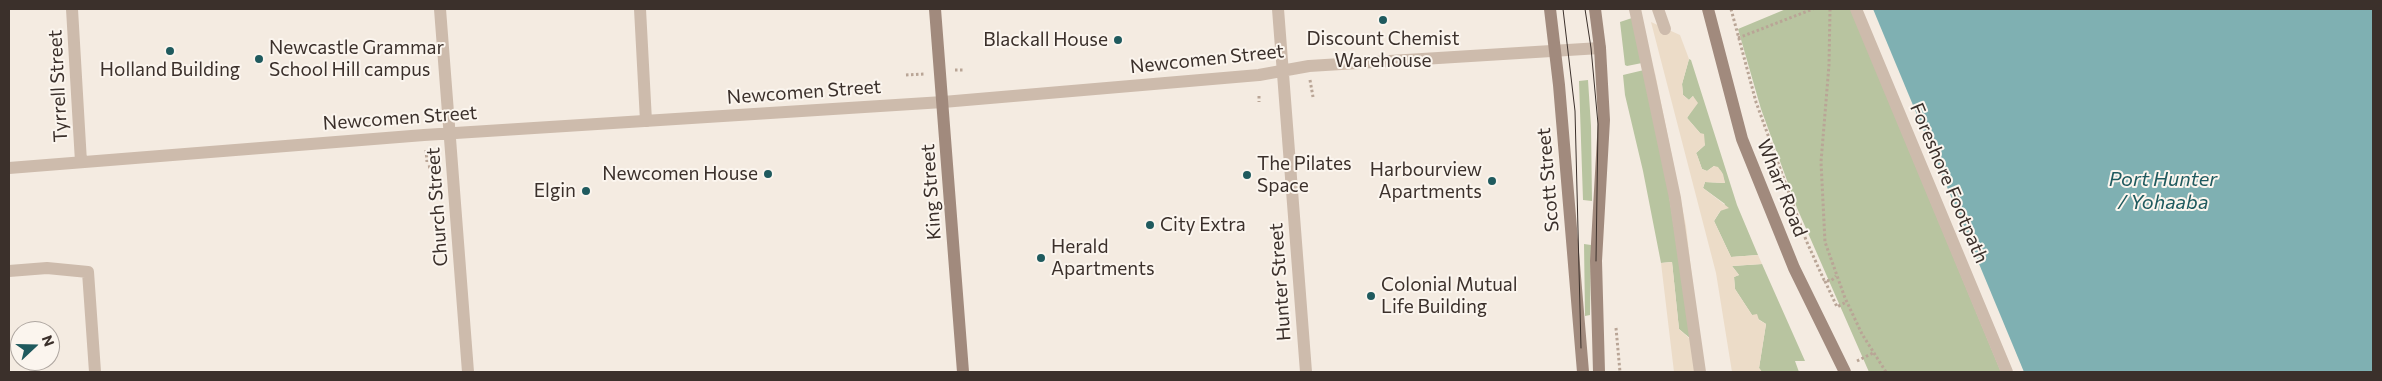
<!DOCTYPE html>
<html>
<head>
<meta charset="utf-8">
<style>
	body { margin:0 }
	#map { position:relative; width:2382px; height:381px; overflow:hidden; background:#f4ebe1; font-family:Commissioner,sans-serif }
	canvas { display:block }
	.frame { position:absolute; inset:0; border:10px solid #3b302b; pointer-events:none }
	.north { position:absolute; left:10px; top:321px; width:50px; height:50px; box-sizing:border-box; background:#fbf5ee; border:1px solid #aea6a0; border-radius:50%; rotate:69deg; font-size:14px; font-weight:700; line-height:20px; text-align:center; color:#3b302b }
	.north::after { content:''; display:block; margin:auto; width:18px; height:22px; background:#1f5a5e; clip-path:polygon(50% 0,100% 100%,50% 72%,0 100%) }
</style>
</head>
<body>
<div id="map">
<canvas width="2382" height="381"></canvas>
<div class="frame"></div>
<div class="north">N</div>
</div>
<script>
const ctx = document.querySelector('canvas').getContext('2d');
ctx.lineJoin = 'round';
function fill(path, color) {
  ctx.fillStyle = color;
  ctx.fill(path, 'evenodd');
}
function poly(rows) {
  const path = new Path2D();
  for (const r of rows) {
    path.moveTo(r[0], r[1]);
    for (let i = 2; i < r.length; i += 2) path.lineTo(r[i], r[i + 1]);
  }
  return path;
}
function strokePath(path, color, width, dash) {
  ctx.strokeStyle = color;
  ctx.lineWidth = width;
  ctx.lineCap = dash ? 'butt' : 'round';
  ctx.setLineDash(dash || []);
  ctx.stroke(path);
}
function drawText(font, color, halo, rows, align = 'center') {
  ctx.font = font + ' Commissioner,sans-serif';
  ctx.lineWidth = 4;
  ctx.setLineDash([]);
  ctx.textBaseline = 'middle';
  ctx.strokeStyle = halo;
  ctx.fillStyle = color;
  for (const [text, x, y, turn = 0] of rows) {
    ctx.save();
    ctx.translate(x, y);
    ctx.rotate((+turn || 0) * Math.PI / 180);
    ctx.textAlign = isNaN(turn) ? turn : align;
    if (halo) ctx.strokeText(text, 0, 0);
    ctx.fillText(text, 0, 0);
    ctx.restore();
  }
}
const green = poly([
	[1786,9,1851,9,2001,372,1869,372,1797,208,1761,109,1738,29],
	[1632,18,1642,63,1627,66,1625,65,1620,22],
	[1689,59,1691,60,1737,205,1758,255,1731,257,1714,221,1725,204,1703,188,1705,182,1725,183,1721,171,1714,166,1707,171,1702,169,1697,155,1696,153,1705,145,1700,133,1687,118,1695,104,1693,96,1689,100,1683,95,1682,84],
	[1644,70,1664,162,1691,339,1679,329,1672,262,1661,263,1643,171,1625,95,1623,75],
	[1588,80,1591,126,1592,201,1583,200,1579,81],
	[1584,244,1591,245,1590,315,1585,316],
	[1762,264,1805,361,1795,361,1799,372,1762,372,1759,368,1766,324,1752,315,1735,289,1734,277,1739,275,1732,266]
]);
const plaza = poly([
	[1651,22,1680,35,1689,59,1682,84,1683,95,1689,100,1693,96,1698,103,1687,118,1700,133,1704,134,1705,145,1696,153,1697,155,1702,169,1707,171,1714,166,1718,167,1723,174,1725,183,1705,182,1703,188,1729,208,1720,211,1714,221,1731,257,1758,255,1762,264,1732,266,1739,275,1734,277,1735,289,1752,315,1757,314,1759,320,1766,324,1759,368,1762,372,1732,372,1716,273],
	[1654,68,1686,226,1703,372,1674,372,1661,263,1672,262,1679,329,1690,339]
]);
const water = poly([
	[1873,9,2373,9,2373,372,2024,372]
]);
const path = poly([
	[1731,9,1756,102,1806,240,1824,280,1831,281,1836,276],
	[1830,9,1829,65,1821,162,1825,242,1845,298,1862,334,1886,372],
	[1738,38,1813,9],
	[955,70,965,70],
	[906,75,924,74],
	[1310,80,1313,97],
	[1259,96,1259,102],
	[426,150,427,162],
	[428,167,437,166],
	[1825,281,1837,307,1846,302],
	[1616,328,1620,372],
	[1857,361,1873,353]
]);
const service = poly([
	[640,9,646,121],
	[9,271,47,268,88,272,95,372]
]);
const pedestrian = poly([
	[1635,9,1675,198,1700,372],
	[1658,9,1665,29],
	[1856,9,2007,372]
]);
const minor = poly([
	[72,9,81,162],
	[440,9,468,372],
	[1278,9,1306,372],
	[9,168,424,135,943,102,1259,75,1309,66,1600,48]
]);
const secondary = poly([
	[935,9,963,372],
	[1550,9,1559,85,1583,372],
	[1595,9,1600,48,1604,120,1596,261,1599,372],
	[1708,9,1742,139,1794,268,1845,372]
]);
const tram = poly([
	[1563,9,1575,111,1581,348],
	[1585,9,1591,48,1598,124,1596,261]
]);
const markers = [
	[1383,20,5,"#1f5a5e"],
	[1118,40,5,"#1f5a5e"],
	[170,51,5,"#1f5a5e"],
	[259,59,5,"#1f5a5e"],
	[768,174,5,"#1f5a5e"],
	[1247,175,5,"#1f5a5e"],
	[1492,181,5,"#1f5a5e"],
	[586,191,5,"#1f5a5e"],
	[1150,225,5,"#1f5a5e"],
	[1041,258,5,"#1f5a5e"],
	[1371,296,5,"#1f5a5e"]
];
const poiNames = [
	["Discount Chemist",1383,39,"center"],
	["Warehouse",1383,61,"center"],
	["Blackall House",1108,40,"right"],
	["Newcastle Grammar",269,48],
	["School Hill campus",269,70],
	["Holland Building",170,70,"center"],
	["The Pilates",1257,164],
	["Space",1257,186],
	["Harbourview",1482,170,"right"],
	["Apartments",1482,192,"right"],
	["Newcomen House",758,174,"right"],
	["Elgin",576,191,"right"],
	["City Extra",1160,225],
	["Herald",1051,247],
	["Apartments",1051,269],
	["Colonial Mutual",1381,285],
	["Life Building",1381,307]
];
const streetNames = [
	["Newcomen Street",1207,59,-6],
	["Tyrrell Street",58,86,-93],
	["Newcomen Street",804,92,-4],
	["Newcomen Street",400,118,-4],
	["Scott Street",1548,180,-95],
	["Foreshore Footpath",1949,183,67],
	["Wharf Road",1782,188,68],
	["King Street",931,192,-94],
	["Church Street",437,207,-94],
	["Hunter Street",1280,282,-94]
];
const waterNames = [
	["Port Hunter",2163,179],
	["/ Yohaaba",2163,202]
];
fill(green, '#b8c4a0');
fill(plaza, '#ecdcc8');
fill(water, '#7fb0b2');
strokePath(path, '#b9a596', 3, [2.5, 2.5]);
strokePath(service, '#cdbbac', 12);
strokePath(pedestrian, '#cdbbac', 12);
strokePath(minor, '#cdbbac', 12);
strokePath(secondary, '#a18a7d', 12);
strokePath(tram, '#3b302b', 1);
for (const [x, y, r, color] of markers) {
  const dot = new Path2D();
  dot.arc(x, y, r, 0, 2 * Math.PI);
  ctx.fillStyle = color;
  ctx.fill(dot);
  strokePath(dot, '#fbf5ee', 2);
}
drawText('19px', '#3b302b', '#fbf5ee', poiNames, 'left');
drawText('19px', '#3b302b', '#fbf5ee', streetNames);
drawText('italic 20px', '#1f5a5e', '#fbf5ee', waterNames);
</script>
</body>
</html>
